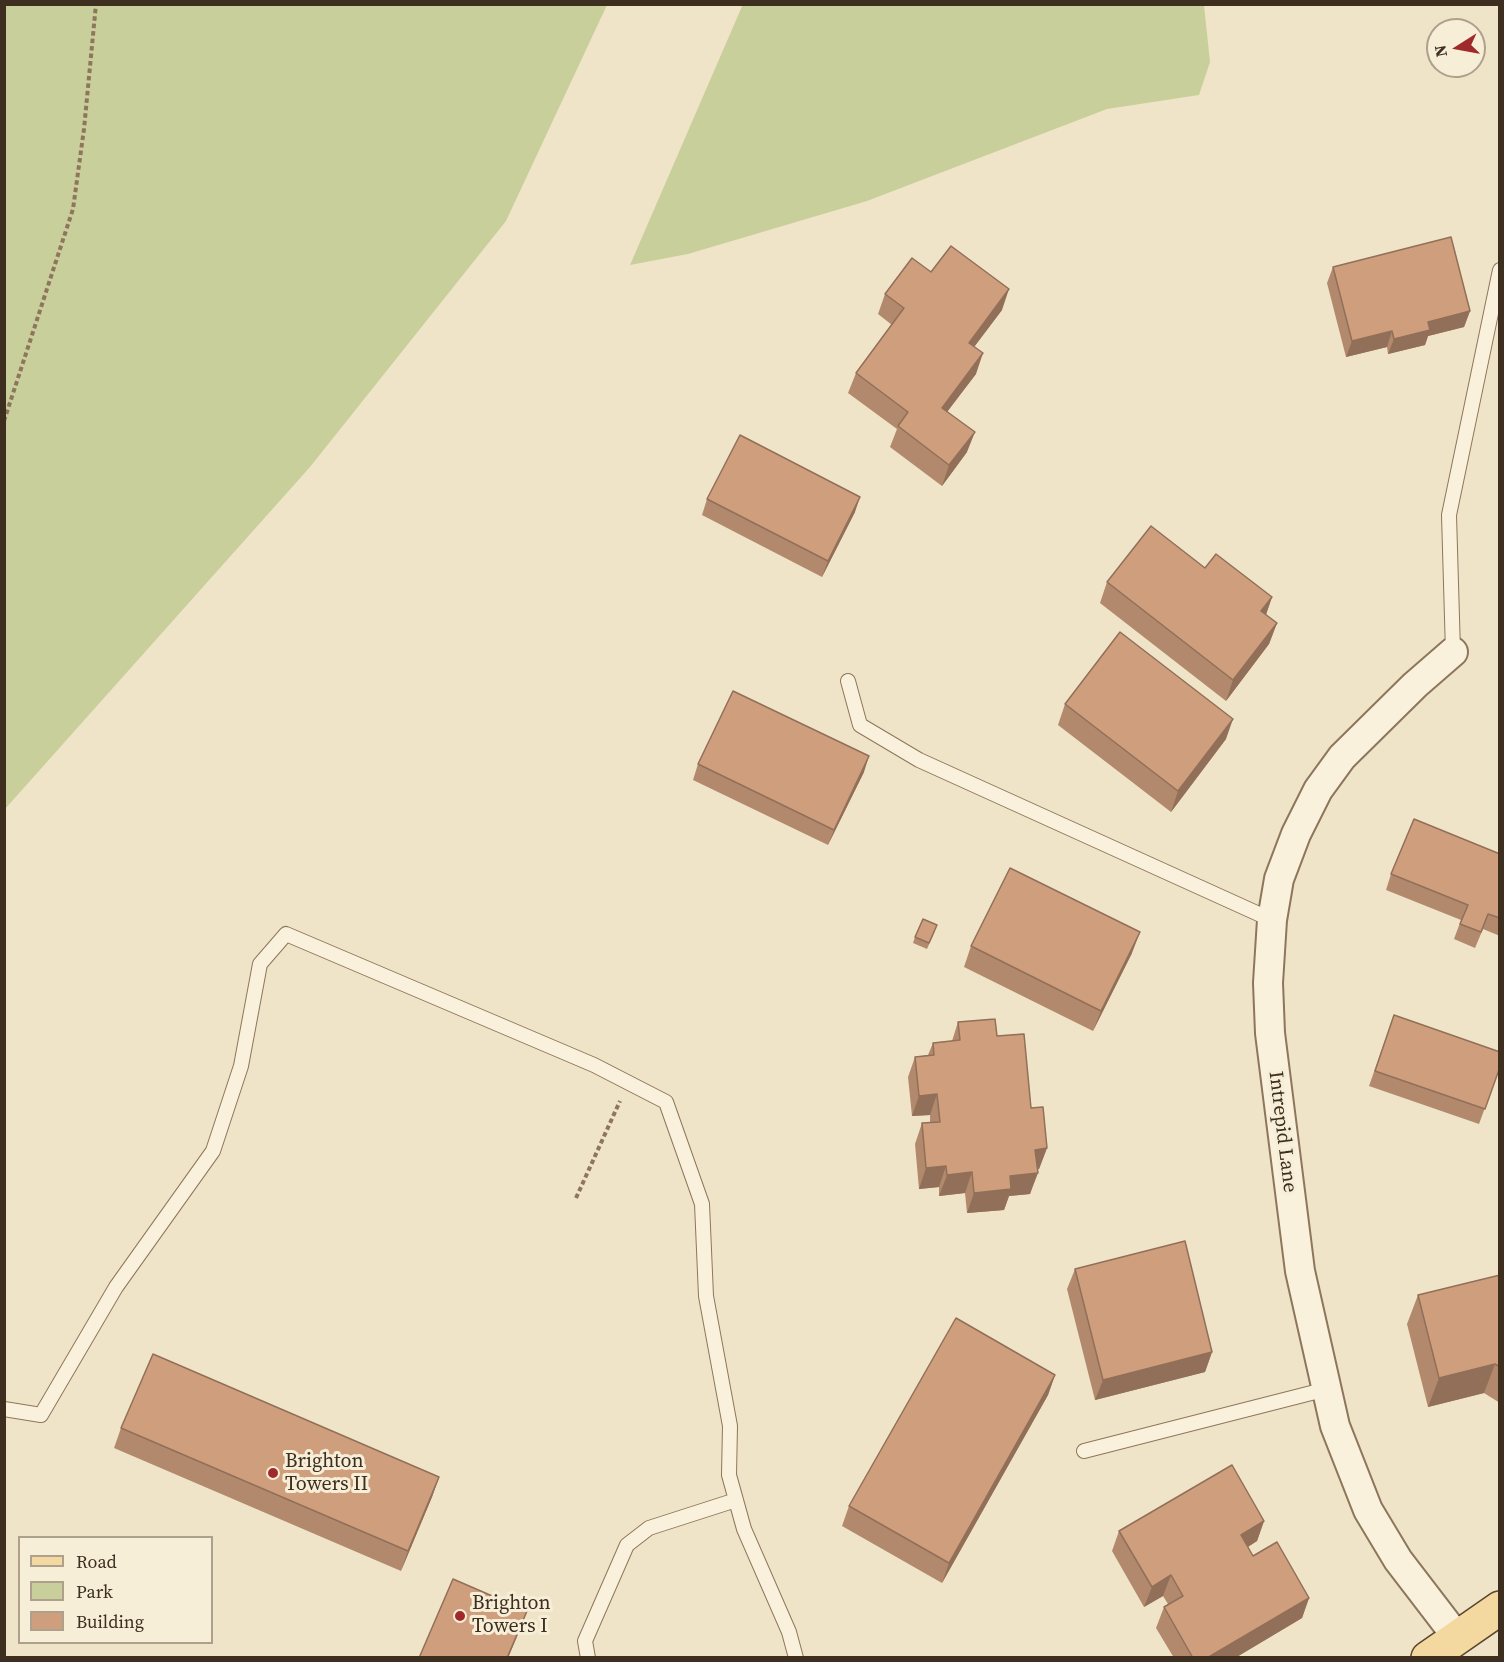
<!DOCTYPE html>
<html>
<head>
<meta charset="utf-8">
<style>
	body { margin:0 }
	#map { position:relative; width:1504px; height:1662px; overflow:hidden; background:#f0e4c8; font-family:"Source Serif 4",serif }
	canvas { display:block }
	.frame { position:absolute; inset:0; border:6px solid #3d2e20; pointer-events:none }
	.legend { position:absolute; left:18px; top:1536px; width:195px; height:108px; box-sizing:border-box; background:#f7eed8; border:2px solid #ada18e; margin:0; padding:8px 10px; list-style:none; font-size:18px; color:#3d2e20 }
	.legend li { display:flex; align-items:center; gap:12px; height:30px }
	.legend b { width:30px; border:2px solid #ada18e }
	.north { position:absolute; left:1426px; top:18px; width:60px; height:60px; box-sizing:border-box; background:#f7eed8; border:2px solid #ada18e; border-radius:50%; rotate:259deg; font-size:16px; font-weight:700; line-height:24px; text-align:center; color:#3d2e20 }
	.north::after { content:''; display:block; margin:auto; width:21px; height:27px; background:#9e2a2b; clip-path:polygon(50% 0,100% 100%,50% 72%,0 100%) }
</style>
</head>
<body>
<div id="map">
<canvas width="1504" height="1662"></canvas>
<div class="frame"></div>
<ul class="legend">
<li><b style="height:8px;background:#f3d9a0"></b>Road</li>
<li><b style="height:16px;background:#c9cf9b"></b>Park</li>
<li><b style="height:16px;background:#cf9f7d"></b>Building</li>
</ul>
<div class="north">N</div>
</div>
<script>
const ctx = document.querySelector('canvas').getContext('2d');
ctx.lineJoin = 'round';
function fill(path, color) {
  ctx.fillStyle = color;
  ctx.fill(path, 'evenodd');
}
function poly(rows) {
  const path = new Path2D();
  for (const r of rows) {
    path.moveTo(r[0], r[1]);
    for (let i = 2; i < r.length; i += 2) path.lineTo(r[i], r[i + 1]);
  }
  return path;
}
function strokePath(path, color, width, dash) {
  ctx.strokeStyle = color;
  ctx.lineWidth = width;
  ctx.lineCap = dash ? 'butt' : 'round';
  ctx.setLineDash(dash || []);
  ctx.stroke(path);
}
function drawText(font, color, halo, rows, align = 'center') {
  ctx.font = font + ' "Source Serif 4",serif';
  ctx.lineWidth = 6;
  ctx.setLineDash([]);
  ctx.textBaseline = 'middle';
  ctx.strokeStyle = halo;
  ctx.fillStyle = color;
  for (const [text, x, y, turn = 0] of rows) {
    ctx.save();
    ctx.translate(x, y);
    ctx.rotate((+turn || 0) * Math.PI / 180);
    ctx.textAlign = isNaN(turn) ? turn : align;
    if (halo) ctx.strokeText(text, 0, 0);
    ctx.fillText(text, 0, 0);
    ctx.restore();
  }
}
const green = poly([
	[5,4,607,5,506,221,310,467,5,809],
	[743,4,1204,5,1210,62,1199,95,1107,109,867,201,688,254,630,265]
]);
const path = poly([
	[4,421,73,209,84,129,96,4],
	[576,1198,620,1101]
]);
const service = poly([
	[1453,652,1449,515,1500,270],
	[848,681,860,725,919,760,1272,920],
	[4,1409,41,1415,116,1287,213,1151,241,1066,260,964,286,934,594,1065,666,1102,702,1204,706,1296,730,1426,729,1475,744,1529,789,1632,796,1658],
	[1084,1451,1327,1389],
	[588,1658,585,1641,627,1545,649,1528,736,1500]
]);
const minor = poly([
	[1453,652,1415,685,1342,757,1318,790,1296,834,1279,879,1272,920,1268,983,1270,1033,1300,1271,1335,1426,1368,1510,1398,1560,1457,1637]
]);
const primary = poly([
	[1428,1658,1500,1608]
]);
const wall = poly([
	[1333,267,1470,311,1464,327,1428,336,1425,345,1388,354,1387,347,1346,357,1327,283],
	[931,272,1002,310,974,347,976,374,947,411,967,452,942,486,890,447,897,429,848,393,856,373,892,325,878,314,885,294],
	[707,499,855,512,822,577,702,515],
	[1107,582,1272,597,1266,615,1277,623,1269,644,1226,701,1100,603],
	[1065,704,1226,739,1171,812,1058,725],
	[698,764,864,772,828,845,693,780],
	[1500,854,1500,936,1483,929,1475,948,1454,939,1461,920,1386,890,1391,874],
	[935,931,927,949,913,943,915,937],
	[971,946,1132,953,1093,1031,964,967],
	[1394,1015,1500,1067,1479,1124,1369,1086],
	[958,1022,997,1036,1031,1108,1047,1148,1039,1169,1037,1169,1030,1194,1009,1196,1004,1210,967,1213,965,1193,939,1196,939,1187,919,1189,915,1144,922,1123,930,1123,930,1115,912,1116,908,1077,915,1057,928,1055,933,1043,952,1041],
	[1075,1269,1212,1352,1205,1372,1095,1400,1067,1289],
	[1500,1275,1500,1403,1484,1393,1428,1407,1407,1324,1418,1295],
	[1055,1375,1048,1395,942,1583,842,1526,849,1506],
	[121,1428,439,1477,432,1497,401,1571,114,1448],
	[1264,1521,1257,1541,1248,1547,1253,1556,1309,1598,1302,1618,1235,1658,1174,1658,1156,1628,1164,1607,1168,1604,1163,1596,1144,1607,1112,1551,1119,1531]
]);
const shadedWall = poly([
	[1009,289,1002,310,962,363,969,343],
	[1470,311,1464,327,1428,336,1425,345,1388,354,1394,339,1428,322],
	[1392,331,1387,347,1346,357,1352,341],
	[983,353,976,374,935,428,942,408],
	[975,432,967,452,942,486,949,465],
	[860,497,855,512,822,577,828,561],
	[1272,597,1265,617,1261,611],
	[1277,623,1269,644,1226,701,1233,680],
	[1233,719,1226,739,1171,812,1178,791],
	[869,756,864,772,828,845,834,830],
	[1140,932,1132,953,1093,1031,1101,1011],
	[937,1094,930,1115,912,1116,919,1096],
	[1047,1148,1039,1169,1028,1170,1035,1150],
	[946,1166,939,1187,919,1189,926,1168],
	[972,1172,965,1193,939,1196,947,1175],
	[1038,1173,1030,1194,1009,1196,1004,1210,967,1213,974,1193,1010,1176],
	[1212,1352,1205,1372,1095,1400,1103,1380],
	[1495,1364,1484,1393,1428,1407,1439,1378],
	[1055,1375,1048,1395,942,1583,949,1563],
	[439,1477,432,1497,401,1571,408,1551],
	[1264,1521,1257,1541,1233,1556,1241,1535],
	[1171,1575,1163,1596,1144,1607,1152,1587],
	[1309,1598,1302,1618,1235,1658,1207,1658],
	[527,1611,519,1632,508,1658,507,1658]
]);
const building = poly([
	[1451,237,1470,311,1428,322,1430,330,1394,339,1392,331,1352,341,1333,267,1451,237],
	[951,246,1009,289,969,343,983,353,942,408,975,432,949,465,898,426,908,412,856,373,904,308,885,294,912,258,931,272,951,246],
	[740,435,860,497,828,561,707,499,740,435],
	[1151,526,1205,568,1216,554,1272,597,1261,611,1277,623,1233,680,1107,582,1151,526],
	[1120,632,1233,719,1178,791,1065,704,1120,632],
	[733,691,869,756,834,830,698,764,733,691],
	[1414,819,1500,854,1500,918,1488,914,1481,932,1460,924,1468,905,1391,874,1414,819],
	[1010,868,1140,932,1101,1011,971,946,1010,868],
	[923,919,937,925,929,943,915,937,923,919],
	[1394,1015,1500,1052,1500,1067,1485,1109,1375,1071,1394,1015],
	[995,1019,997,1036,1024,1034,1031,1108,1043,1107,1047,1148,1035,1150,1038,1173,1010,1176,1011,1189,974,1193,972,1172,947,1175,946,1166,926,1168,922,1123,940,1122,937,1094,919,1096,915,1057,934,1055,933,1043,960,1040,958,1022,995,1019],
	[1185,1241,1212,1352,1103,1380,1075,1269,1185,1241],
	[1500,1275,1500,1367,1495,1364,1439,1378,1418,1295,1500,1275],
	[956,1318,1055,1375,949,1563,849,1506,956,1318],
	[153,1354,439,1477,408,1551,121,1428,153,1354],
	[1232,1465,1264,1521,1241,1535,1253,1556,1277,1542,1309,1598,1207,1658,1193,1658,1164,1607,1183,1596,1171,1575,1152,1587,1119,1531,1232,1465],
	[453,1579,527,1611,507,1658,419,1658,453,1579]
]);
const markers = [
	[273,1473,6,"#9e2a2b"],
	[460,1616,6,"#9e2a2b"]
];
const streetNames = [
	["Intrepid Lane",1282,1132,83]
];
const poiNames = [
	["Brighton",285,1462],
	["Towers II",285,1485],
	["Brighton",472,1604],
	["Towers I",472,1627]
];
fill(green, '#c9cf9b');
strokePath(service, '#8d765c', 16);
strokePath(minor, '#8d765c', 32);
strokePath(primary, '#5b4430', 36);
strokePath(path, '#8d765c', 4, [4.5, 3]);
strokePath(service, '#faf1dc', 14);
strokePath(minor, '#faf1dc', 28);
strokePath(primary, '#f3d9a0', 33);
fill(wall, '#b2896c');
fill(shadedWall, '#916f58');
fill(building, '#cf9f7d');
strokePath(building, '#916f58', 1.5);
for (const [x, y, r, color] of markers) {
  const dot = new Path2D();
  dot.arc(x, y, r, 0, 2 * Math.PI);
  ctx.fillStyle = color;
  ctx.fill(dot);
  strokePath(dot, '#f7eed8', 2);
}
drawText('20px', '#3d2e20', '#f7eed8', streetNames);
drawText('20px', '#3d2e20', '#f7eed8', poiNames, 'left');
</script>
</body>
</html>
